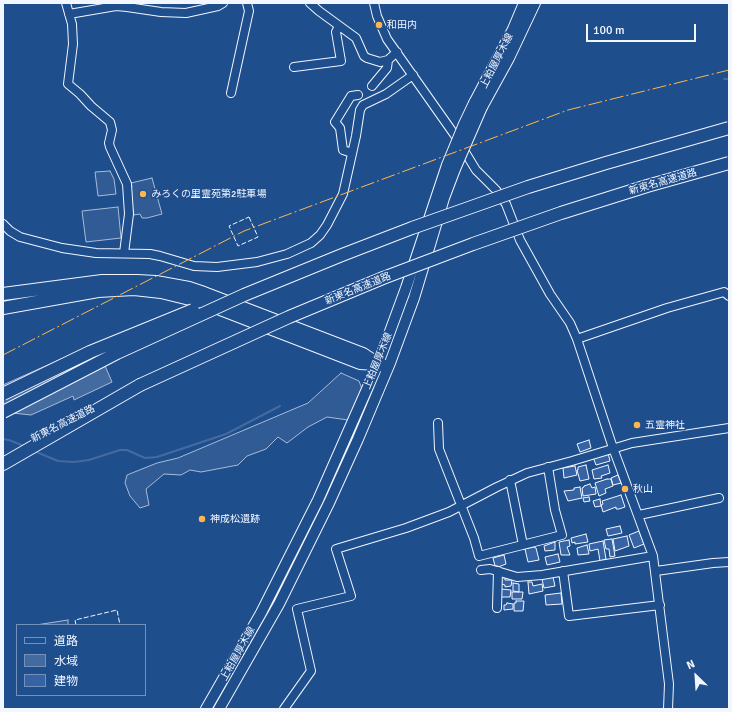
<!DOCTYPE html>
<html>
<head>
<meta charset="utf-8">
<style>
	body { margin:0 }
	#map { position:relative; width:732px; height:712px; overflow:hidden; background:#1f4e8c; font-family:Signika,"Noto Sans JP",sans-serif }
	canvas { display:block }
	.frame { position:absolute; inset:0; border:4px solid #f2f6ff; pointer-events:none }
	.legend { position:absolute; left:16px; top:624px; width:130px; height:72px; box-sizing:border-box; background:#1f4e8c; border:1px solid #7391ba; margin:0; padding:5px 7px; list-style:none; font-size:12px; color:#f2f6ff }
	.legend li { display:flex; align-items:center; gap:8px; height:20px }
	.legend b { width:20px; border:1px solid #7391ba }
	.north { position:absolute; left:676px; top:656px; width:40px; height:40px; -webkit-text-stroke:3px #1f4e8c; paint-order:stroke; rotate:335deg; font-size:11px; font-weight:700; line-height:16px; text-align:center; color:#f2f6ff }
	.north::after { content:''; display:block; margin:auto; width:14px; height:18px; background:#f2f6ff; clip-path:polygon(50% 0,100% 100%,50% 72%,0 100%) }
	.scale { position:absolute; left:586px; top:24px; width:110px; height:18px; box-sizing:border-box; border:2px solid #f2f6ff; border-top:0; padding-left:5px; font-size:12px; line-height:14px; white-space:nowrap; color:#f2f6ff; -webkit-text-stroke:3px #1f4e8c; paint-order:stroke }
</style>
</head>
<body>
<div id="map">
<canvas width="732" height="712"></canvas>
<div class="frame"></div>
<ul class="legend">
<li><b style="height:5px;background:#1f4e8c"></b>道路</li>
<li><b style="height:11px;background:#446ba0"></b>水域</li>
<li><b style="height:11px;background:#3563a3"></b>建物</li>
</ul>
<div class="north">N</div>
<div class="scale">100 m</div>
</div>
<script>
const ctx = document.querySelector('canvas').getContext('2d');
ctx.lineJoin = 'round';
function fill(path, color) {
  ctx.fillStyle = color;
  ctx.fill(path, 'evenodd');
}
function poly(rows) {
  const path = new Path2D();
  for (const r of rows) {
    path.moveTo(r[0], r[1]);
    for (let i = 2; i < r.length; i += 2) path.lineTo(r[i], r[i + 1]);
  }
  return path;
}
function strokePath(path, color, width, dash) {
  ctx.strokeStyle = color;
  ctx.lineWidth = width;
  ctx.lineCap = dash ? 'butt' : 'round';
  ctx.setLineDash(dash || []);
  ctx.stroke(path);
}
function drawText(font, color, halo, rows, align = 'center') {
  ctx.font = font + ' Signika,"Noto Sans JP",sans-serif';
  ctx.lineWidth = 3;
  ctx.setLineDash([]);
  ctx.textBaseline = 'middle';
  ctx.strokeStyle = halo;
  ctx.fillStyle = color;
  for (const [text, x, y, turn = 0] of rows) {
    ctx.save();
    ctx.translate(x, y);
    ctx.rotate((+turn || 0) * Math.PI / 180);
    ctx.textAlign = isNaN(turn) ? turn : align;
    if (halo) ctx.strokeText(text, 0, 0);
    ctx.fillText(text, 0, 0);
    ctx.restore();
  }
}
const built = poly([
	[110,171,114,179,116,194,98,196,95,172,110,171],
	[152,178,162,214,147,218,142,218,140,214,134,215,129,188,132,187,131,183,152,178],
	[118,207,121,238,86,242,82,211,118,207],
	[341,373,359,381,362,389,348,420,327,417,308,427,287,443,278,437,266,449,247,456,238,465,201,472,190,470,181,475,164,474,146,489,149,505,140,508,130,496,125,483,127,475,157,463,178,458,308,403,341,373],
	[68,620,68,625,36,625,68,620]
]);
const water = poly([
	[88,347,100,354,112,382,74,400,73,396,31,415,3,412,3,385,88,347]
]);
const stream = poly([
	[724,79,729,79],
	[3,439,9,440,24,446],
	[34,451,58,461,74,462,89,460,120,450,127,450,145,458,157,457,226,434,280,406]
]);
const building = poly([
	[589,440,591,448,580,452,577,444,589,440],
	[608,453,610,461,596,465,593,457,608,453],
	[586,465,589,479,580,481,577,470,578,470,578,467,586,465],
	[608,465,610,473,601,476,602,478,594,479,592,470,608,465],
	[575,466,577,475,564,478,563,468,575,466],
	[618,475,621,483,613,485,611,478,618,475],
	[607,479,611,479,613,486,605,489,606,493,599,496,595,483,607,479],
	[590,484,592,488,595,487,596,494,583,496,582,488,584,487,584,486,590,484],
	[580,487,582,498,568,501,564,491,574,490,574,488,580,487],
	[621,495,625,507,619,509,616,509,616,507,603,512,601,505,603,504,602,501,621,495],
	[589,497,590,501,584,502,583,498,589,497],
	[600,499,601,506,595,507,593,501,600,499],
	[620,526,622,533,608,536,606,529,620,526],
	[639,531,644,544,634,548,629,535,639,531],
	[586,534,588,542,575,544,575,542,572,543,571,538,586,534],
	[627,536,629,546,615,551,613,539,627,536],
	[612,539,615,556,610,557,609,549,606,549,604,540,612,539],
	[569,540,570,546,567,547,570,555,561,555,559,542,569,540],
	[603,541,606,559,600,561,598,549,590,551,589,544,603,541],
	[555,542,555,550,545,551,544,546,555,542],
	[587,545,589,554,578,555,577,548,587,545],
	[534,547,536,548,539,560,528,562,525,549,534,547],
	[558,554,560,562,547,565,545,557,558,554],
	[504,555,506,564,498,567,498,566,495,566,493,558,504,555],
	[501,577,505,578,505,580,512,580,511,586,505,587,505,585,501,584,501,577],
	[553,577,555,586,544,588,542,579,553,577],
	[528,582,532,582,533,586,542,584,543,591,529,594,528,582],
	[513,583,519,584,519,592,513,591,513,583],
	[501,589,511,590,510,597,501,597,501,589],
	[512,592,523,592,522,599,512,599,512,592],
	[561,593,562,604,546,605,545,595,561,593],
	[516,601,524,601,523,611,514,611,514,603,516,603,516,601],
	[507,603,513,604,513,609,504,610,504,605,506,605,507,603]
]);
const minor = poly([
	[66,3,72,24,73,44,68,84,80,94,91,106,110,122,112,130,109,143,110,147,127,184,129,214,124,253],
	[310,3,319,11,356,38,364,56,367,58,380,62,388,60,397,52],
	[374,3,377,16,387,39,454,134,476,170,496,190,506,204,520,240,550,294,570,323,577,339,613,448,653,556,669,684,668,709],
	[69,14,116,6,127,7,161,12,186,13,218,6,223,3],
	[294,67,341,61,336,32,339,26],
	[372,86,387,68,388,60],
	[231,93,249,11,247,3],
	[352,153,343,150,340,128,335,122,351,96,358,95],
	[3,224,10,231,20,237,62,248,96,253,150,254,160,256,194,266,217,267,257,262,287,254,311,243,320,235,327,225,343,194,356,136,360,110,363,105,386,94,413,75],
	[577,339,667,308,724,292,729,296],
	[438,423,439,449,474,538,479,556,562,535,555,510,548,467],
	[510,480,523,545],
	[639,515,719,498],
	[481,570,490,569,517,577,542,575,653,556],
	[563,571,569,616,660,605],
	[656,571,713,563,729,562],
	[497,608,498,571],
	[284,709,311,671,297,609,351,596,336,549,406,528,449,512,497,487,527,473,572,461,632,443,729,428]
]);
const major = poly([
	[474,103,513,29,524,3],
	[482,107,509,58,535,3],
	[206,709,261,613,318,500,378,364,406,288,447,165],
	[219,709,279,604,329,503,358,439,390,363,414,298,444,198,455,169]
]);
const highway = poly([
	[3,294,102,281,137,281,156,282,189,288,204,293,363,354,378,364,387,367],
	[3,308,98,291,134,289,161,292,202,302,360,363,376,364],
	[3,464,140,385]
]);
const majorBridge = poly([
	[447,165,464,124,474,103],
	[455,169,482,107]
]);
const highwayBridge = poly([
	[140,385,289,317,383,278,473,244,561,213,647,186,729,163],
	[3,394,90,352,193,310],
	[3,412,117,353,244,295,342,255,412,228,528,187,606,163,729,128]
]);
const fence = poly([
	[249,217,258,237,238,246,229,226,249,217],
	[76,625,75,620,117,610,120,625]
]);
const power = poly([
	[3,355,244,231,568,110,729,70]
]);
const markers = [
	[379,25,4,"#ffb74d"],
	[143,194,4,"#ffb74d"],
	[637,425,4,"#ffb74d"],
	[625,489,4,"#ffb74d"],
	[202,519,4,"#ffb74d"]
];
const poiNames = [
	["和田内",387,25],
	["みろくの里霊苑第2駐車場",151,194],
	["五霊神社",645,425],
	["秋山",633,489],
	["神成松遺跡",210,519]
];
const streetNames = [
	["上粕屋厚木線",497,61,-63],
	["新東名高速道路",663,182,-16],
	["新東名高速道路",358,289,-22],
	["上粕屋厚木線",378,361,-68],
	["新東名高速道路",63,424,-27],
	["上粕屋厚木線",238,654,-61]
];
fill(built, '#305b95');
strokePath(built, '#a8bbd7', 1);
fill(water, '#446ba0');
strokePath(water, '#a8bbd7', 1);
strokePath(stream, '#446ba0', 2);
fill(building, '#3563a3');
strokePath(building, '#f2f6ff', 1);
strokePath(minor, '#f2f6ff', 10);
strokePath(major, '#f2f6ff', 12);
strokePath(highway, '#f2f6ff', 14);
strokePath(minor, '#1f4e8c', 8);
strokePath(major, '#1f4e8c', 10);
strokePath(highway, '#1f4e8c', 12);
strokePath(majorBridge, '#f2f6ff', 12, []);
strokePath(highwayBridge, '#f2f6ff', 14, []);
strokePath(majorBridge, '#1f4e8c', 10);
strokePath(highwayBridge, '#1f4e8c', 12);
strokePath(fence, '#f2f6ff', 1, [5, 2]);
strokePath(power, '#ffb74d', 1, [14, 3, 2, 3]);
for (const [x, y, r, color] of markers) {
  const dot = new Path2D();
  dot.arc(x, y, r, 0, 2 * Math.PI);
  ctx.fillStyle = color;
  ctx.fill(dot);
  strokePath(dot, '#1f4e8c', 1.5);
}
drawText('10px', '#f2f6ff', '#1f4e8c', poiNames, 'left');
drawText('10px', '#f2f6ff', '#1f4e8c', streetNames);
</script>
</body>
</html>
